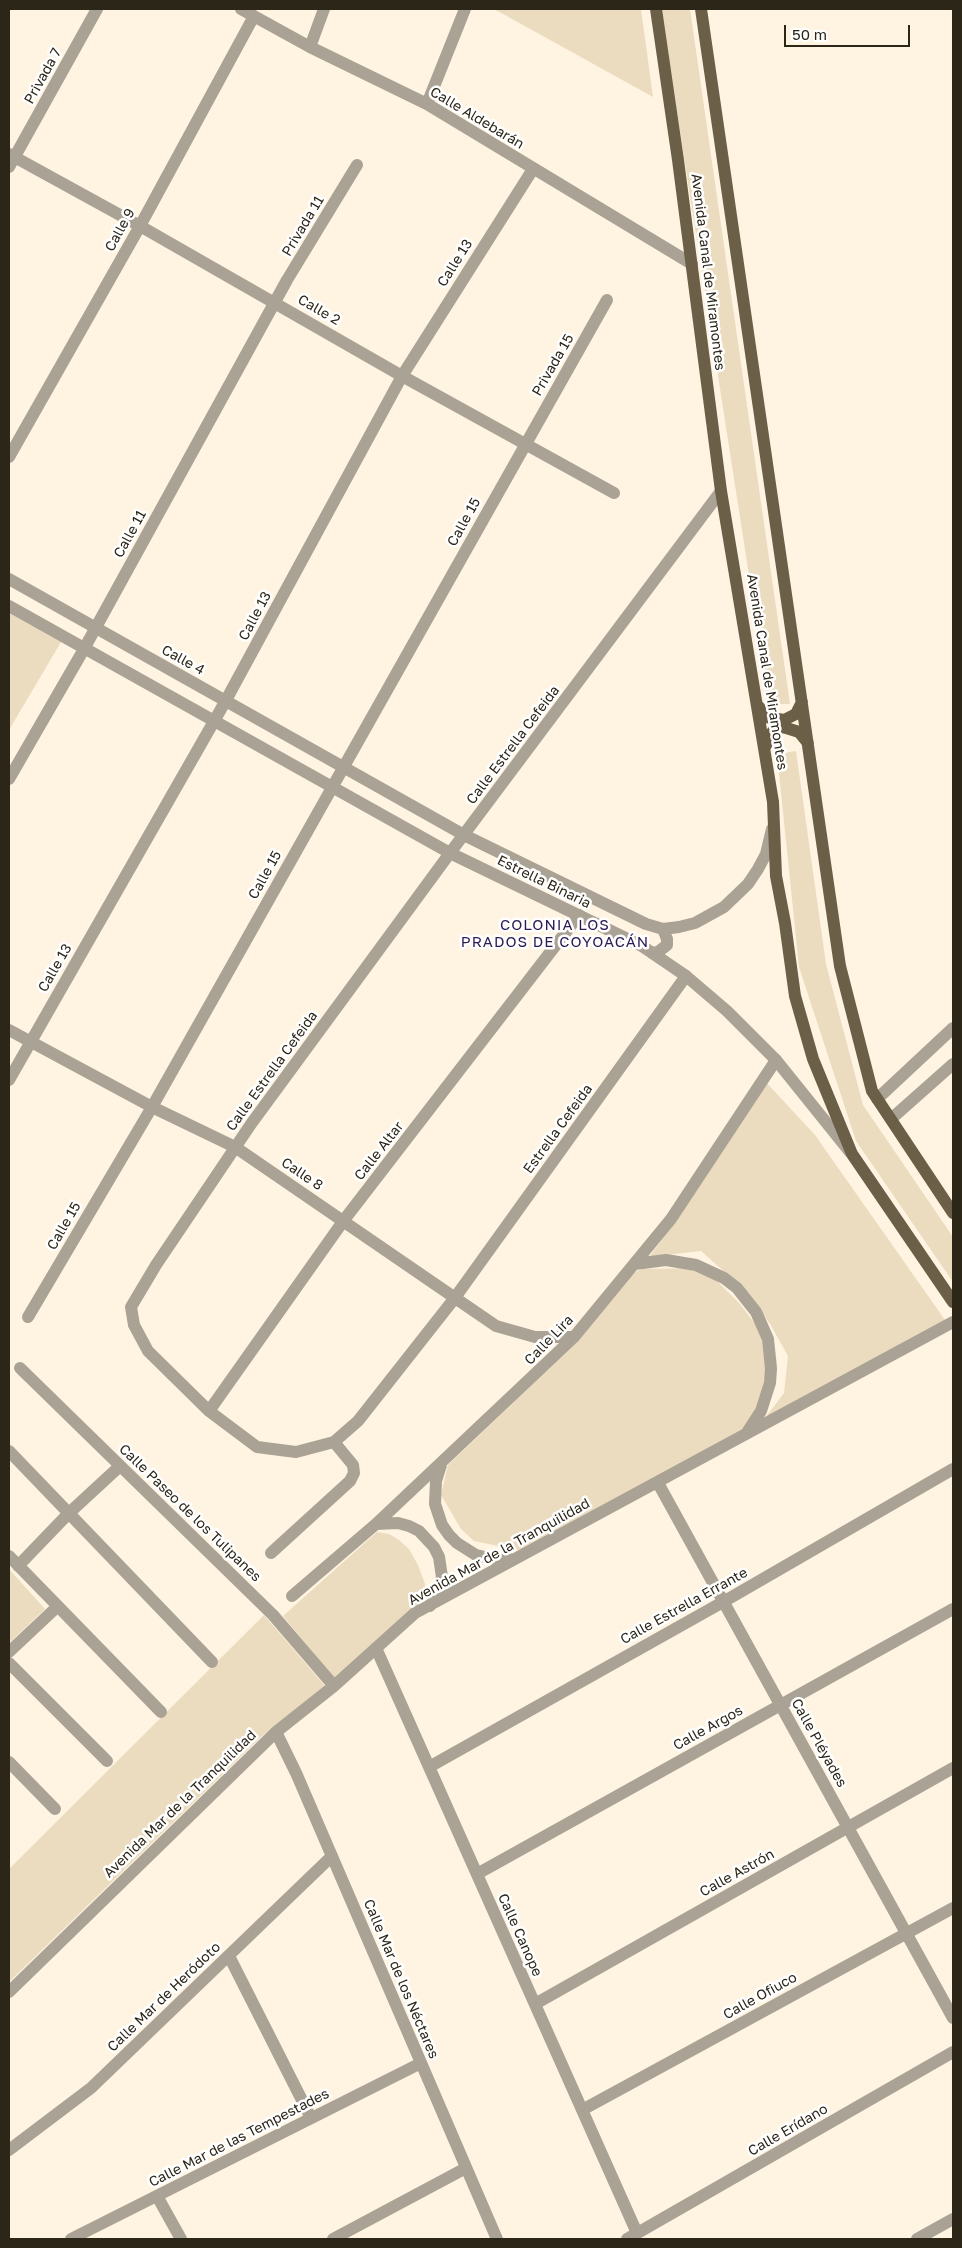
<!DOCTYPE html>
<html>
<head>
<meta charset="utf-8">
<style>
	body { margin:0 }
	#map { position:relative; width:962px; height:2248px; overflow:hidden; background:#fff4e1; font-family:"Golos Text",sans-serif }
	canvas { display:block }
	.frame { position:absolute; inset:0; border:10px solid #2c2619; pointer-events:none }
	.scale { position:absolute; left:784px; top:25px; width:126px; height:22px; box-sizing:border-box; border:2px solid #2c2619; border-top:0; padding-left:6px; font-size:15px; line-height:18px; white-space:nowrap; color:#2c2619; -webkit-text-stroke:4px #fff; paint-order:stroke }
</style>
</head>
<body>
<div id="map">
<canvas width="962" height="2248"></canvas>
<div class="frame"></div>
<div class="scale">50 m</div>
</div>
<script>
const ctx = document.querySelector('canvas').getContext('2d');
ctx.lineJoin = 'round';
function fill(path, color) {
  ctx.fillStyle = color;
  ctx.fill(path, 'evenodd');
}
function poly(rows) {
  const path = new Path2D();
  for (const r of rows) {
    path.moveTo(r[0], r[1]);
    for (let i = 2; i < r.length; i += 2) path.lineTo(r[i], r[i + 1]);
  }
  return path;
}
function strokePath(path, color, width, dash) {
  ctx.strokeStyle = color;
  ctx.lineWidth = width;
  ctx.lineCap = dash ? 'butt' : 'round';
  ctx.setLineDash(dash || []);
  ctx.stroke(path);
}
function drawText(font, color, halo, rows, align = 'center') {
  ctx.font = font + ' "Golos Text",sans-serif';
  ctx.lineWidth = 5;
  ctx.setLineDash([]);
  ctx.textBaseline = 'middle';
  ctx.strokeStyle = halo;
  ctx.fillStyle = color;
  for (const [text, x, y, turn = 0] of rows) {
    ctx.save();
    ctx.translate(x, y);
    ctx.rotate((+turn || 0) * Math.PI / 180);
    ctx.textAlign = isNaN(turn) ? turn : align;
    if (halo) ctx.strokeText(text, 0, 0);
    ctx.fillText(text, 0, 0);
    ctx.restore();
  }
}
const green = poly([
	[494,9,641,9,653,97],
	[661,9,690,9,790,704,769,704],
	[9,613,61,642,9,730],
	[796,751,826,964,863,1105,953,1237,953,1282,856,1141,799,967,777,754],
	[765,1081,815,1135,945,1320,762,1422,784,1393,788,1356,770,1324,746,1291,701,1251,649,1257,680,1216],
	[697,1268,713,1277,740,1304,775,1350,777,1364,771,1392,741,1433,522,1551,474,1541,461,1529,441,1495,448,1465,512,1404,631,1274,642,1269],
	[377,1532,389,1534,399,1540,409,1549,418,1565,425,1584,424,1603,334,1678,283,1616],
	[9,1569,45,1609,9,1643],
	[264,1615,325,1686,261,1737,9,1982,9,1869]
]);
const minor = poly([
	[241,9,310,47,427,104,692,264],
	[310,47,324,9],
	[427,104,465,9],
	[9,154,140,226,402,376,614,493],
	[9,167,97,9],
	[9,457,140,226,254,16],
	[9,779,84,649,287,280,357,165],
	[686,976,454,1299,358,1421,334,1442,296,1452,257,1447,209,1411,148,1351,134,1325,131,1307,156,1265,251,1124,450,853,721,491],
	[9,1030,152,1107,235,1147,496,1326,535,1337,574,1337],
	[9,1080,225,702,402,376,533,169],
	[635,1264,666,1260,696,1265,724,1278,737,1288,756,1312,768,1339,771,1369,770,1383,761,1411,746,1434],
	[28,1317,152,1107,607,300],
	[20,1368,273,1615,334,1686],
	[209,1411,344,1220,579,915],
	[9,1451,212,1662],
	[441,1465,436,1481,435,1504,442,1525,449,1535,457,1543,476,1555,499,1560,514,1559],
	[658,1483,953,2018],
	[376,1524,398,1523,409,1526,419,1531,434,1547,439,1557,442,1577,436,1598,430,1606],
	[271,1553,350,1481,354,1473,353,1465,334,1442],
	[9,1556,161,1712],
	[18,1566,69,1513,120,1466],
	[292,1596,376,1524,574,1337,671,1219,776,1060],
	[376,1648,637,2233],
	[9,1652,58,1606],
	[9,1663,107,1761],
	[276,1732,297,1775,497,2239],
	[9,1762,55,1809],
	[429,1767,723,1602,953,1469],
	[477,1874,953,1609],
	[229,1956,311,2118],
	[9,1992,276,1732,334,1686,415,1613,953,1322],
	[535,2004,953,1768],
	[582,2110,953,1908],
	[9,2150,91,2088,332,1856],
	[157,2196,181,2239],
	[71,2239,421,2063],
	[333,2239,466,2168],
	[627,2239,953,2052],
	[917,2239,953,2219]
]);
const tertiary = poly([
	[9,579,464,835,646,924,663,929,679,927,695,923,724,907,748,884,758,869,766,854,772,829],
	[9,606,450,853,642,946,686,976,727,1011,776,1060,850,1152],
	[652,953,658,952,667,945,667,939,663,929],
	[877,1099,953,1028],
	[891,1119,953,1064]
]);
const primary = poly([
	[656,9,678,160,721,491,773,802,776,876,785,923,795,996,813,1059,852,1154,953,1302],
	[701,9,840,966,872,1091,953,1213],
	[759,707,766,717,784,720,796,714,802,702],
	[765,747,773,731,783,727,799,732,808,743]
]);
const streetNames = [
	["Privada 7",43,76,-61],
	["Calle Aldebarán",477,118,31],
	["Privada 11",303,226,-59],
	["Calle 9",120,230,-61],
	["Calle 13",455,263,-58],
	["Avenida Canal de Miramontes",708,272,83],
	["Calle 2",319,310,30],
	["Privada 15",553,365,-60],
	["Calle 15",464,522,-61],
	["Calle 11",130,534,-61],
	["Calle 13",255,616,-62],
	["Calle 4",183,660,29],
	["Avenida Canal de Miramontes",767,672,81],
	["Calle Estrella Cefeida",513,745,-53],
	["Calle 15",265,875,-61],
	["Estrella Binaria",544,882,26],
	["Calle 13",55,968,-60],
	["Calle Estrella Cefeida",272,1071,-54],
	["Estrella Cefeida",558,1129,-54],
	["Calle Altar",379,1151,-52],
	["Calle 8",302,1174,34],
	["Calle 15",64,1226,-60],
	["Calle Lira",549,1340,-46],
	["Calle Paseo de los Tulipanes",190,1513,44],
	["Avenida Mar de la Tranquilidad",499,1552,-29],
	["Calle Estrella Errante",684,1606,-29],
	["Calle Argos",708,1728,-29],
	["Calle Pléyades",819,1743,61],
	["Avenida Mar de la Tranquilidad",180,1804,-44],
	["Calle Astrón",737,1873,-29],
	["Calle Canope",520,1935,66],
	["Calle Mar de los Néctares",401,1979,67],
	["Calle Ofiuco",760,1996,-29],
	["Calle Mar de Heródoto",164,1997,-44],
	["Calle Erídano",788,2130,-30],
	["Calle Mar de las Tempestades",239,2138,-27]
];
const neighbourhoodNames = [
	["COLONIA LOS",555,925],
	["PRADOS DE COYOACÁN",555,942]
];
fill(green, '#ebdcbf');
strokePath(minor, '#aaa395', 12);
strokePath(tertiary, '#aaa395', 12);
strokePath(primary, '#6c5f47', 12);
drawText('14px', '#2c2619', '#fff', streetNames);
ctx.letterSpacing = '1px';
drawText('15px', '#2d1b54', '#fff', neighbourhoodNames);
ctx.letterSpacing = '0px';
</script>
</body>
</html>
